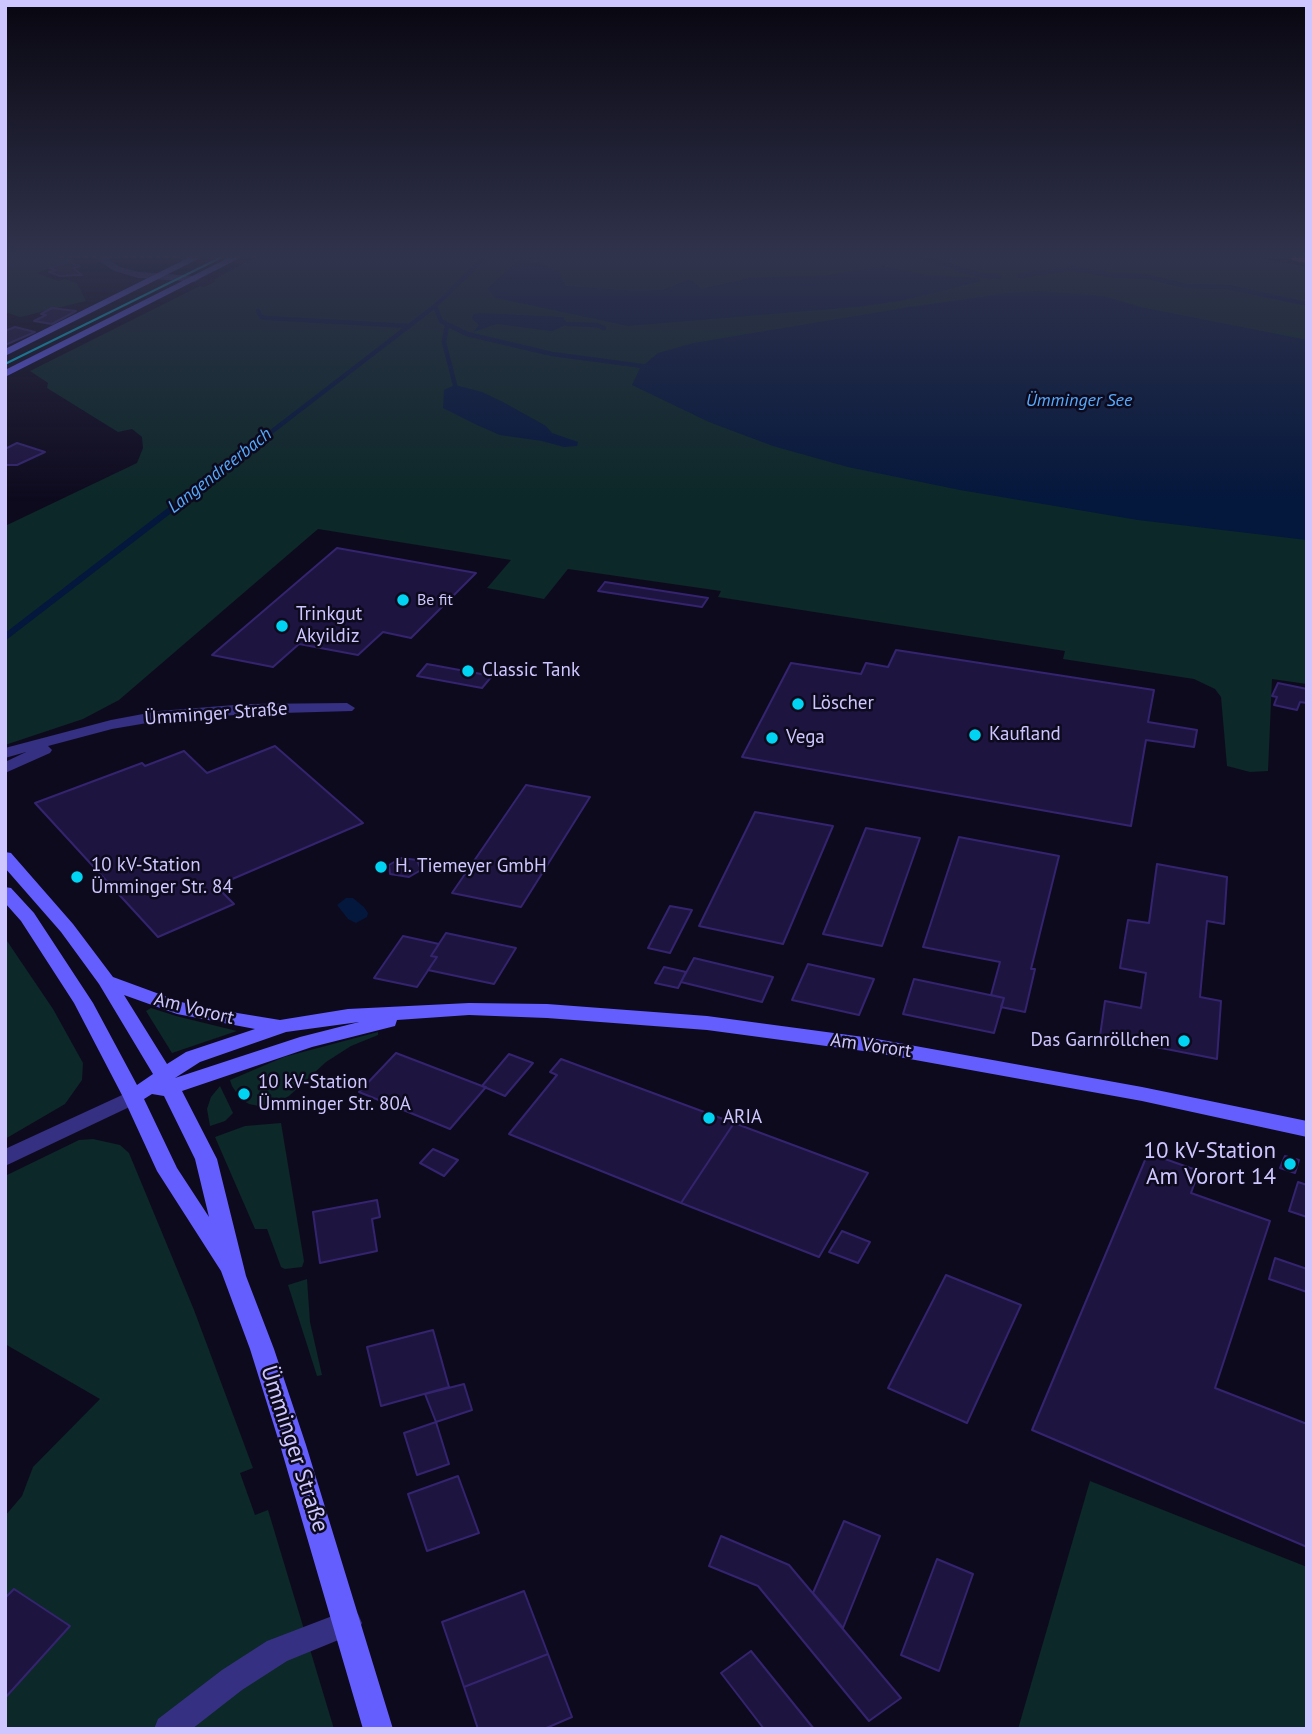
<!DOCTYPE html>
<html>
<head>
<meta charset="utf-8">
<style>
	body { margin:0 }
	#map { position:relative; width:1312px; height:1734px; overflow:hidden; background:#0e0a1e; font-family:"PT Sans",sans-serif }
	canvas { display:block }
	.frame { position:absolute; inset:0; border:7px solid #cec7ff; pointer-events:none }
</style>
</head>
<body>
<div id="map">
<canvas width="1312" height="1734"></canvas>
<div class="frame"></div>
</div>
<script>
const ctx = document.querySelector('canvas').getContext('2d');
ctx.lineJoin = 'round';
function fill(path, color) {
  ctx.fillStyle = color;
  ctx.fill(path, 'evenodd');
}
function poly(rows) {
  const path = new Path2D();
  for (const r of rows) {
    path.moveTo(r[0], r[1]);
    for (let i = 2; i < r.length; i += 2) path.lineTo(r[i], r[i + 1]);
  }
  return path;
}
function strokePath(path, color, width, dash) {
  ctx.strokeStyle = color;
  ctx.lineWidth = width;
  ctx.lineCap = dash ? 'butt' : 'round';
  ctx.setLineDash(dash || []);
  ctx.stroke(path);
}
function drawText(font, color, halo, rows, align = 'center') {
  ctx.font = font + ' "PT Sans",sans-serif';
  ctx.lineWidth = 5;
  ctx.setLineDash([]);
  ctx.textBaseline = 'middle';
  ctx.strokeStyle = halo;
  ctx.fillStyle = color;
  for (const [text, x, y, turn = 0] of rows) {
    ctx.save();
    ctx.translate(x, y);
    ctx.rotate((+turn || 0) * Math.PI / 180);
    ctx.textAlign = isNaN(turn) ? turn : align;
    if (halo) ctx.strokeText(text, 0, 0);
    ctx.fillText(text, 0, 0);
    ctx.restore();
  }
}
const green = poly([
	[5,258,73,258,74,260,36,273,58,281,65,279,77,283,86,301,20,317,5,312],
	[254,258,1262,258,1307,267,1307,684,1272,679,1268,771,1250,772,1227,766,1221,697,1215,689,1194,679,1063,659,1065,651,718,597,721,591,568,569,544,599,487,588,511,560,318,529,119,700,83,719,5,745,5,526,137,463,143,448,142,437,132,429,118,432,47,388,48,383,30,371,200,286,204,287,216,281,213,280],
	[5,938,53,1009,83,1063,82,1080,65,1104,5,1139],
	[151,1008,176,1016,237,1031,172,1053,146,1011],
	[378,1032,378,1035,351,1046,326,1062,289,1096,276,1103,259,1106,249,1104,244,1101,251,1097,244,1088,236,1092,232,1086,230,1080,284,1057],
	[220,1086,233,1113,225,1121,210,1126,207,1109,211,1097],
	[281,1123,304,1261,302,1267,285,1269,281,1267,267,1229,255,1229,215,1137,245,1126],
	[93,1139,120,1145,129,1153,194,1310,253,1468,240,1473,255,1515,268,1510,334,1729,5,1729,5,1516,22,1496,33,1467,100,1399,5,1344,5,1176,79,1140],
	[307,1279,310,1322,322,1375,317,1376,288,1285],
	[1090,1481,1307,1567,1307,1729,1018,1729]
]);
const water = poly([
	[520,259,542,264,557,271,566,286,634,291,663,290,688,280,693,281,701,289,750,278,825,276,884,266,928,276,978,278,981,281,901,301,858,307,628,326,496,298,487,289],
	[1038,291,1104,296,1141,307,1307,340,1307,540,1138,520,960,490,848,467,773,446,709,422,632,385,640,368,658,353,694,343,909,307,1007,293],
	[480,313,563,317,568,324,552,331,497,324,473,332,479,325,472,319,473,314],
	[455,385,482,392,503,402,546,426,552,433,578,442,577,446,564,447,542,441,500,435,475,424,443,408,444,390],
	[346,898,353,898,364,907,368,913,367,917,356,923,348,919,337,905]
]);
const streamFar1 = poly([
	[925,258,980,275,999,277],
	[1020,276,1071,268,1112,275,1149,277,1186,286,1228,287,1307,304],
	[435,306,441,321,467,334,552,354,650,367],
	[258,311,261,317,267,318,409,326],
	[568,324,597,325,604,328],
	[447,325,444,342,455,385],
	[266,436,435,306,484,258]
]);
const stream = poly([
	[5,637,269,434]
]);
const building = poly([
	[69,262,80,266,73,268,82,275,60,276,49,272,56,270,49,268,69,262],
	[52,308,76,311,52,324,34,321,46,315,41,314,52,308],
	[15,327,35,332,5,345,5,331,15,327],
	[17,443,45,452,17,465,5,465,5,449,17,443],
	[337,548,476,573,411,638,383,632,358,655,299,644,273,667,212,655,337,548],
	[605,582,708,598,702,607,598,591,605,582],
	[896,650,1154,690,1148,722,1197,730,1194,747,1146,740,1131,826,742,757,791,663,861,674,866,663,888,667,896,650],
	[427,664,492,676,482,688,417,676,427,664],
	[1278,683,1307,689,1307,703,1300,702,1297,710,1274,705,1277,697,1272,696,1278,683],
	[275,746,363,823,216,886,234,904,158,937,35,803,142,763,145,766,184,751,207,773,275,746],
	[526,785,590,797,521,907,452,893,526,785],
	[755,812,833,826,783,944,699,926,755,812],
	[866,828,920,838,882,946,823,934,866,828],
	[959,837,1059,856,1031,969,1035,969,1025,1012,1001,1007,1004,998,991,995,1000,962,923,947,959,837],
	[401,858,417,860,421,870,409,877,390,874,389,865,401,858],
	[1157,864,1227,877,1224,924,1207,921,1200,997,1221,1001,1217,1059,1100,1036,1105,1001,1141,1008,1146,973,1120,968,1128,920,1149,923,1157,864],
	[670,906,692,910,670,953,648,948,670,906],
	[446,933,516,948,494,984,428,970,437,957,431,956,446,933],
	[403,936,439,944,431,956,437,957,417,987,374,978,403,936],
	[694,958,773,977,762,1002,681,982,694,958],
	[808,964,874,979,859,1015,792,1000,808,964],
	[664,967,686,972,678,988,655,983,664,967],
	[914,979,1004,998,994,1033,903,1014,914,979],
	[396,1053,482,1086,486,1087,450,1129,359,1092,396,1053],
	[509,1054,533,1063,505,1096,482,1086,509,1054],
	[561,1059,734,1123,681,1203,509,1134,557,1075,550,1072,561,1059],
	[734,1123,868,1173,819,1257,681,1203,734,1123],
	[433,1149,458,1160,444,1176,420,1163,433,1149],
	[1148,1153,1199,1171,1191,1193,1270,1221,1215,1388,1307,1424,1307,1547,1032,1430,1148,1153],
	[1285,1156,1299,1160,1295,1173,1280,1168,1285,1156],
	[1298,1182,1307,1185,1307,1217,1289,1211,1298,1182],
	[377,1200,380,1217,372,1219,377,1251,320,1263,313,1212,377,1200],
	[842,1231,870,1242,858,1263,829,1252,842,1231],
	[1275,1258,1307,1269,1307,1292,1269,1279,1275,1258],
	[946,1275,1021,1305,967,1423,888,1388,946,1275],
	[433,1330,449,1387,381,1406,367,1347,433,1330],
	[464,1384,472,1410,436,1422,425,1394,464,1384],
	[436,1422,449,1464,417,1475,404,1433,436,1422],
	[458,1476,479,1533,427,1551,408,1494,458,1476],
	[844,1521,880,1536,843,1628,813,1593,844,1521],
	[721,1536,789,1565,901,1698,869,1721,758,1586,709,1566,721,1536],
	[937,1559,973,1574,939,1671,901,1655,937,1559],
	[14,1589,70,1626,5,1698,5,1598,14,1589],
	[524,1591,548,1654,464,1687,442,1622,524,1591],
	[751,1651,814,1729,764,1729,721,1673,751,1651],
	[548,1654,572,1717,544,1729,478,1729,464,1687,548,1654]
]);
const street = poly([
	[95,258,106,258,120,267,139,272,195,276,200,279,195,282,138,278,114,271,95,258],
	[347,703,355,708,352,711,247,714,159,721,112,729,48,746,52,750,50,753,5,773,5,762,26,752,5,758,5,748,111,720,159,711,247,704,347,703],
	[133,1090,140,1092,143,1097,140,1102,5,1166,5,1149,133,1090],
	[348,1610,358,1614,362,1623,358,1632,287,1661,242,1690,192,1729,154,1729,158,1719,222,1670,267,1641,348,1610]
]);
const secondary = poly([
	[188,258,200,258,5,356,5,349,188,258],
	[228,258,240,258,5,377,5,370,228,258],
	[5,852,11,853,73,924,113,977,181,1002,213,1009,280,1020,348,1009,469,1003,547,1004,707,1016,871,1038,1142,1087,1307,1121,1307,1137,1142,1101,871,1052,707,1030,547,1018,469,1015,397,1020,395,1026,312,1047,182,1091,217,1159,246,1276,274,1349,306,1445,393,1729,363,1729,280,1445,250,1349,221,1271,157,1171,123,1097,74,1003,21,921,5,903,5,887,11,888,34,913,93,1003,137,1085,153,1074,99,984,61,932,5,868,5,852],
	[124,995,177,1014,255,1029,186,1052,167,1064,124,995],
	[359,1022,300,1037,175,1078,200,1062,286,1032,359,1022],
	[152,1094,164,1096,195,1159,209,1217,177,1168,144,1099,152,1094]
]);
const highway = poly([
	[1291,258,1307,258,1307,263,1292,260,1291,258]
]);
const tram = poly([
	[5,364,220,258]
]);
const markers = [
	[403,600,7,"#00d4f2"],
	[282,626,7,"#00d4f2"],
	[468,671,7,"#00d4f2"],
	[798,704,7,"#00d4f2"],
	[975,735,7,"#00d4f2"],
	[772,738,7,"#00d4f2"],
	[381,867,7,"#00d4f2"],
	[77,877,7,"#00d4f2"],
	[1184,1041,7,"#00d4f2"],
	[244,1094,7,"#00d4f2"],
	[709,1118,7,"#00d4f2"],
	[1290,1164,7,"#00d4f2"]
];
const farPoinames = [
	["Be fit",417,600]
];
const farWaternames = [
	["Ümminger See",1079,401],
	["Langendreerbach",220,471,-38]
];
const poiNames = [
	["Trinkgut",296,615],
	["Akyildiz",296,637],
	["Classic Tank",482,671],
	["Löscher",812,704],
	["Kaufland",989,735],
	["Vega",786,738],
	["10 kV-Station",91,866],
	["Ümminger Str. 84",91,888],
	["H. Tiemeyer GmbH",395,867],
	["Das Garnröllchen",1170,1041,"right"],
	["10 kV-Station",258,1083],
	["Ümminger Str. 80A",258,1105],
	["ARIA",723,1118]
];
const streetNames = [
	["Ümminger Straße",216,714,-4],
	["Am Vorort",194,1009,14],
	["Am Vorort",871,1046,8]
];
const nearPoinames = [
	["10 kV-Station",1276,1151],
	["Am Vorort 14",1276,1177]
];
const nearStreetnames = [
	["Ümminger Straße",294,1449,72]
];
fill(green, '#0c2828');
fill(water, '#04173c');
strokePath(streamFar1, '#04173c', 4.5);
strokePath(stream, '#04173c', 6);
fill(building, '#1e1440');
strokePath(building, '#34246f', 2);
fill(street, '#353081');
fill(secondary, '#655eff');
fill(highway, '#ff4298');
strokePath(tram, '#00d4f2', 2);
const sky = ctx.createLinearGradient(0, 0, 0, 501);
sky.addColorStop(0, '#080610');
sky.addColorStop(0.51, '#30334c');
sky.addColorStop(1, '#30334c00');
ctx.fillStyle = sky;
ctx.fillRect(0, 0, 1312, 501);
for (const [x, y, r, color] of markers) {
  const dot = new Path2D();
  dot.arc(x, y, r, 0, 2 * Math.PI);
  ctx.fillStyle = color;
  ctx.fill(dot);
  strokePath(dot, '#0e0a1e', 2.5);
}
drawText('16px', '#cec7ff', '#0e0a1e', farPoinames, 'left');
drawText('italic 18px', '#55acff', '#0e0a1e', farWaternames);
drawText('19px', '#cec7ff', '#0e0a1e', poiNames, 'left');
drawText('19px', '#cec7ff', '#0e0a1e', streetNames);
drawText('23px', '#cec7ff', '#0e0a1e', nearPoinames, 'right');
drawText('23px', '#cec7ff', '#0e0a1e', nearStreetnames);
</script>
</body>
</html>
